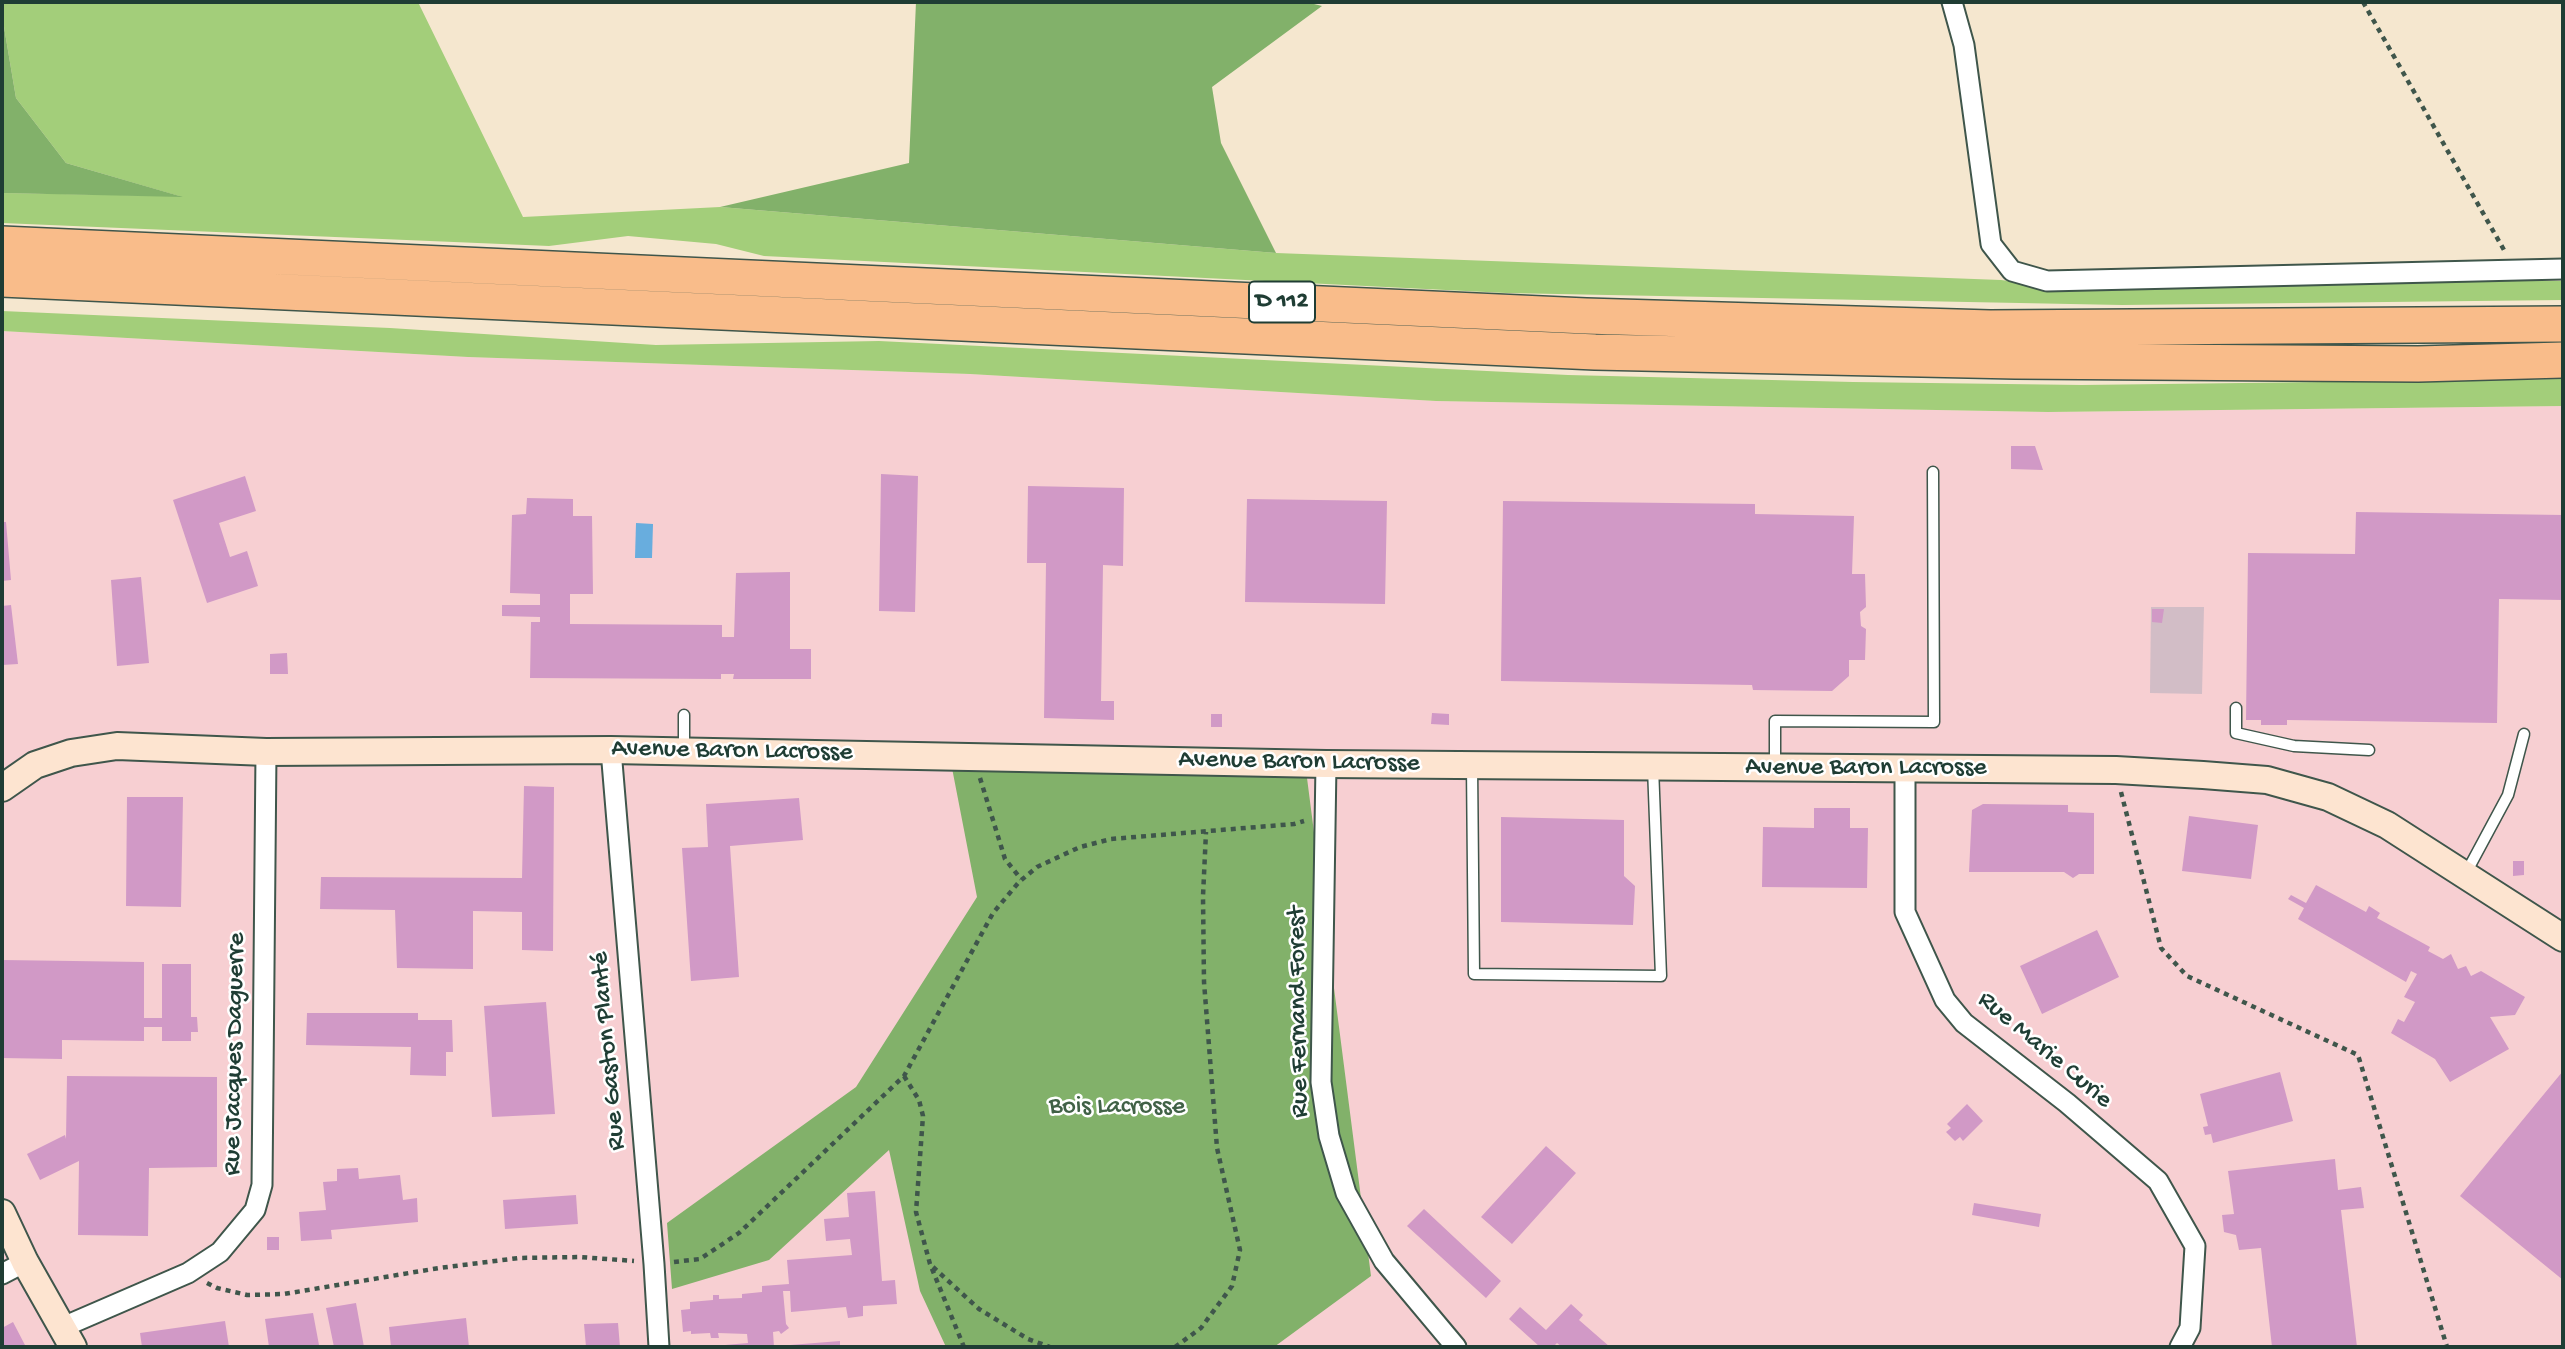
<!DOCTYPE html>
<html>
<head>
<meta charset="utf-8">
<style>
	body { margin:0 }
	#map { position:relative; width:2565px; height:1349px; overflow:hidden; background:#f5e7cf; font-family:"Gochi Hand",sans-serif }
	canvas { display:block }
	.frame { position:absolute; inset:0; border:4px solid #1f3d34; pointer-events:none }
</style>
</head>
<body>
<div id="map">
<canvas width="2565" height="1349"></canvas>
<div class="frame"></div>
</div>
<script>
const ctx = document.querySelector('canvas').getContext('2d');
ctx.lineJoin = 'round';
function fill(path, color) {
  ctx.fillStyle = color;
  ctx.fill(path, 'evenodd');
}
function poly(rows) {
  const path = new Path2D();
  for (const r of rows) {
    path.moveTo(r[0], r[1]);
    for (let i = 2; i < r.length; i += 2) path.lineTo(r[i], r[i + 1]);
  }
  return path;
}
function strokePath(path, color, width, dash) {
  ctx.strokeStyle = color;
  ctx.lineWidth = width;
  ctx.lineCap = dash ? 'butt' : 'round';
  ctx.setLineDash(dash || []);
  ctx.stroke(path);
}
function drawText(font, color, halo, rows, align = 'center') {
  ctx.font = font + ' "Gochi Hand",sans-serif';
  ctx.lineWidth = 5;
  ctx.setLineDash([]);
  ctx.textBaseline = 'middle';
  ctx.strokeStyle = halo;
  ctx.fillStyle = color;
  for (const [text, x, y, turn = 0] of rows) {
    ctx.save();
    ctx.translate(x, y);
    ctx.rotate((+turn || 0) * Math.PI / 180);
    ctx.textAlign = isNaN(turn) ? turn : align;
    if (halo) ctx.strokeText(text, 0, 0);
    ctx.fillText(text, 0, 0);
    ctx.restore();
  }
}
const built = poly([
	[2,331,468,357,970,374,1436,401,2048,412,2563,406,2563,1347,2,1347]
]);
const industrial = poly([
	[2151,607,2204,607,2202,694,2150,693]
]);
const green = poly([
	[2,2,418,2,523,217,720,207,1276,253,2001,280,2077,290,2322,281,2563,281,2563,300,2122,305,1506,293,764,256,716,244,628,236,549,246,2,223,2,193,179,196,66,163,16,98,2,15],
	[2,311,390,328,656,345,879,341,1568,375,1853,382,2082,385,2563,379,2563,406,2048,412,1436,401,970,374,468,357,2,331]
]);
const forest = poly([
	[916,2,1306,2,1322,6,1212,87,1221,143,1276,253,720,207,909,163],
	[2,15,16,98,66,163,183,197,2,193],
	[952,768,1307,778,1371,1276,1274,1347,946,1347,920,1291,889,1150,769,1260,672,1289,667,1223,856,1087,977,897]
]);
const water = poly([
	[636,523,653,524,652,558,635,558]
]);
const building = poly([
	[2011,446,2035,446,2043,470,2011,469],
	[881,474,918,476,915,612,879,611],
	[245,476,256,511,219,523,230,557,247,551,258,586,207,603,173,500],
	[1028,486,1124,488,1123,566,1103,565,1101,701,1114,701,1114,720,1044,718,1046,563,1027,563],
	[527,498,573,499,573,516,592,516,593,594,570,594,570,624,722,625,722,637,734,637,736,573,790,572,790,649,811,649,811,679,733,679,734,674,721,674,721,679,530,678,531,622,540,622,540,617,502,616,502,605,540,605,540,594,510,593,512,515,526,514],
	[1247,499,1387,501,1385,604,1245,602],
	[1503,501,1755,504,1755,514,1854,516,1852,574,1865,574,1866,607,1860,612,1861,626,1866,629,1865,660,1849,660,1849,676,1832,691,1753,690,1752,685,1501,681],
	[2356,512,2563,515,2563,600,2499,599,2497,723,2287,720,2287,725,2261,725,2261,720,2246,720,2248,553,2355,554],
	[2,522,6,522,11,580,2,581],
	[141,577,149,663,117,666,111,580],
	[11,605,18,664,2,665,2,606],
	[2152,609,2164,609,2162,623,2152,622],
	[287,653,288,674,270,674,270,654],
	[1432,713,1449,714,1449,725,1431,724],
	[1211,714,1222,714,1222,727,1211,727],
	[524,786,554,787,553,951,522,950,522,912,473,911,473,969,397,968,395,910,320,909,321,877,522,878],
	[127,797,183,797,181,907,126,906],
	[799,798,803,840,730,846,739,977,691,981,682,848,708,847,706,804],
	[1983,804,2068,805,2068,812,2094,813,2094,874,2079,874,2073,878,2064,872,1969,872,1972,810],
	[1814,808,1850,808,1850,828,1868,828,1867,888,1762,887,1763,827,1814,828],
	[2189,816,2258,825,2251,879,2182,871],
	[1501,817,1624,820,1624,876,1635,886,1633,925,1501,922],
	[2513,861,2524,861,2524,875,2513,876],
	[2316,885,2366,912,2369,906,2380,913,2377,918,2430,947,2428,951,2443,959,2451,954,2458,969,2466,966,2471,976,2481,971,2525,997,2515,1015,2490,1017,2509,1049,2450,1082,2435,1059,2391,1033,2398,1019,2404,1022,2415,1002,2404,997,2417,974,2411,971,2406,982,2298,919,2304,908,2288,899,2291,895,2306,903],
	[2097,930,2119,977,2042,1014,2020,966],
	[2,960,144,962,144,1018,162,1018,162,964,191,964,191,1017,197,1017,198,1032,191,1032,191,1041,162,1041,162,1027,144,1027,144,1041,62,1040,62,1059,2,1058],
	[546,1002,555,1114,492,1117,484,1006],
	[307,1013,418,1013,418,1020,452,1020,453,1052,446,1052,446,1076,410,1075,411,1047,306,1045],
	[2563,1071,2563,1280,2460,1196],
	[2280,1072,2293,1121,2213,1143,2211,1134,2205,1135,2203,1127,2208,1126,2200,1094],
	[67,1076,217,1077,217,1167,149,1168,148,1236,78,1235,79,1161,40,1180,27,1154,65,1135,66,1139],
	[1967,1104,1983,1121,1963,1141,1960,1137,1955,1141,1946,1132,1951,1128,1947,1124],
	[1546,1146,1576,1173,1512,1244,1481,1217],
	[2335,1159,2338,1190,2361,1187,2364,1208,2341,1210,2357,1347,2272,1347,2261,1248,2239,1250,2236,1235,2224,1232,2222,1215,2234,1214,2228,1171],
	[358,1168,359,1179,400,1175,403,1200,417,1198,418,1222,331,1230,332,1239,301,1241,299,1212,326,1210,323,1182,337,1181,337,1169],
	[875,1191,882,1281,895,1280,897,1304,863,1306,863,1316,848,1318,846,1307,791,1312,790,1291,783,1291,786,1324,789,1328,781,1334,779,1331,773,1332,774,1347,725,1347,725,1345,748,1343,747,1334,718,1333,719,1338,711,1338,710,1333,691,1334,691,1331,683,1332,681,1310,690,1309,690,1302,713,1300,713,1295,719,1295,719,1299,742,1298,742,1294,762,1292,762,1286,789,1284,787,1260,852,1255,850,1239,826,1241,824,1219,849,1217,847,1193],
	[576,1195,578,1224,505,1229,503,1200],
	[1974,1203,2041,1214,2039,1227,1972,1215],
	[1424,1209,1501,1281,1486,1298,1407,1226],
	[267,1237,279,1237,279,1250,267,1250],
	[356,1303,364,1347,334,1347,326,1308],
	[1571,1304,1583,1315,1579,1320,1610,1347,1562,1347,1557,1343,1553,1347,1540,1347,1509,1319,1520,1307,1546,1330],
	[313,1313,319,1345,269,1347,265,1319],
	[466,1318,469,1347,391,1347,389,1327],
	[225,1321,229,1347,142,1347,140,1333],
	[13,1322,26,1347,2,1347,2,1328],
	[618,1323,620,1347,586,1347,584,1324],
	[840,1341,840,1347,791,1347,790,1345]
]);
const path = poly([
	[2363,2,2504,250],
	[980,778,1005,859,1021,879],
	[2121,792,2161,948,2187,976,2358,1055,2447,1347],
	[904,1076,919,1100,923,1116,916,1212,930,1264,964,1347],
	[674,1262,700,1259,739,1233,904,1076,993,913,1019,882,1037,867,1080,847,1111,839,1294,824,1304,821],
	[933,1267,979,1309,1028,1339,1050,1347],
	[207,1283,217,1288,247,1295,284,1294,439,1268,519,1258,580,1257,634,1261],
	[1175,1347,1201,1328,1232,1286,1240,1250,1217,1148,1204,982,1203,896,1206,832]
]);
const lane = poly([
	[2236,708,2236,733,2294,746,2369,750],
	[684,715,684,749],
	[1472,766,1474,974,1661,976,1653,767],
	[1775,768,1775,721,1934,722,1933,472],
	[2465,875,2508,795,2524,734]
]);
const street = poly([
	[1952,2,1964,45,1991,244,2012,271,2047,281,2563,269],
	[611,750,654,1264,659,1347],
	[1326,764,1321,1082,1329,1136,1346,1193,1384,1261,1456,1347],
	[1905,769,1905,912,1945,1000,1964,1023,2067,1103,2158,1181,2195,1246,2190,1328,2180,1347],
	[2,1274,25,1262],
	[63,1327,188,1273,220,1252,255,1210,262,1185,266,752]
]);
const secondary = poly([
	[2,788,35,765,71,753,117,746,266,752,611,750,1326,764,2116,770,2203,775,2267,780,2328,797,2387,825,2563,938],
	[2,1213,25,1262,73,1347]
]);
const highway = poly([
	[2,244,1586,316,1990,328,2563,324],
	[2,279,1595,352,2015,361,2418,364,2563,360]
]);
const shields = [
	[1282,302,66]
];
const shieldNames = [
	["D 112",1282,302]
];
const streetNames = [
	["Avenue Baron Lacrosse",732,752,1],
	["Avenue Baron Lacrosse",1299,763,1],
	["Avenue Baron Lacrosse",1866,769],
	["Rue Fernand Forest",1300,1012,-91],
	["Rue Gaston Planté",610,1051,-95],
	["Rue Marie Curie",2044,1051,40],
	["Rue Jacques Daguerre",236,1054,-89]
];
const parkNames = [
	["Bois Lacrosse",1117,1108]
];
fill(built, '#f7cfd2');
fill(industrial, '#d2bdc6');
fill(green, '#a3ce7a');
fill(forest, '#82b16a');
fill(water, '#68adde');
fill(building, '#d199c6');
strokePath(lane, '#3f564b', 13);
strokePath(street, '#3f564b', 23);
strokePath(secondary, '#3f564b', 30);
strokePath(highway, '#3f564b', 38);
strokePath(path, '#3f564b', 4.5, [5, 5]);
strokePath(lane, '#fff', 10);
strokePath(street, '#fff', 19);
strokePath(secondary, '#fde4d0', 26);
strokePath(highway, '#f9bc8a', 35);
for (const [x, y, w] of shields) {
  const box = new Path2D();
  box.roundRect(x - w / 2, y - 20.5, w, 41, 5);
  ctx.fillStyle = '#fff';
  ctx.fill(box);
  strokePath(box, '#1f3d34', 2);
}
drawText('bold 24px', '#1f3d34', null, shieldNames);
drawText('26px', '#1f3d34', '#fff', streetNames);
drawText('26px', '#406146', '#fff', parkNames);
</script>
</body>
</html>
